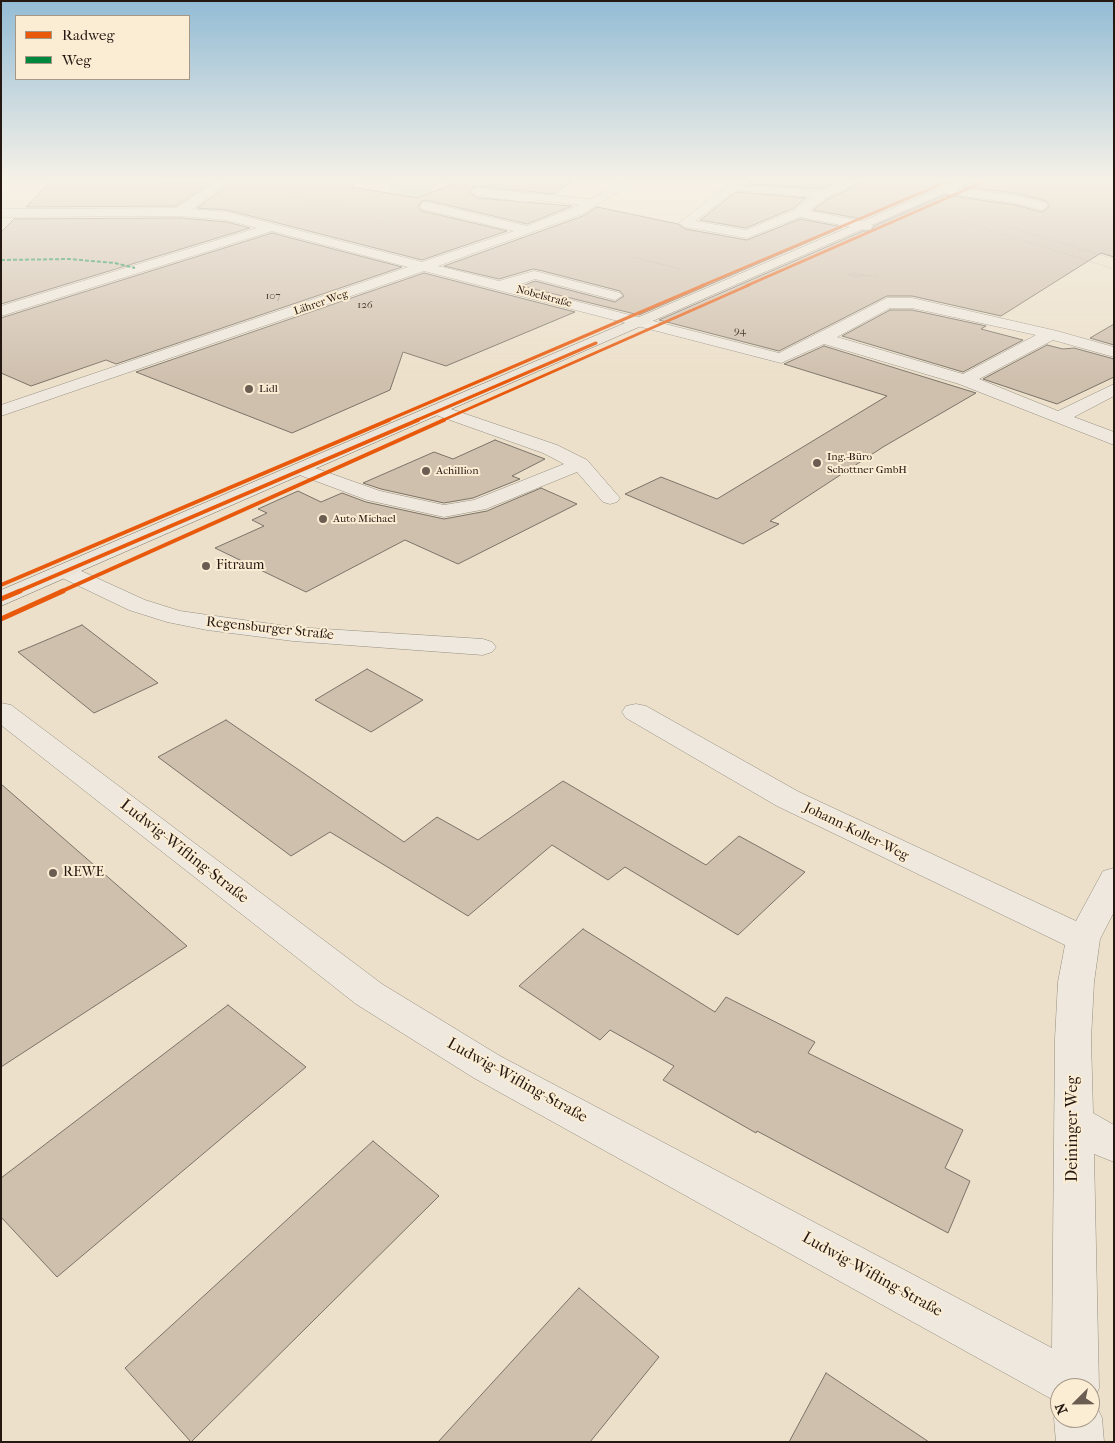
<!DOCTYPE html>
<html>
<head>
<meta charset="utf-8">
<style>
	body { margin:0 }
	#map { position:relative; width:1115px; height:1443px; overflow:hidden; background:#ece0ca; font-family:"IM FELL French Canon",serif }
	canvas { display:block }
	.frame { position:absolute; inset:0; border:2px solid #251711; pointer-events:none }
	.legend { position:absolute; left:15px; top:15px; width:175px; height:65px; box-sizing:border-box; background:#fbedd4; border:1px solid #a59786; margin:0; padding:6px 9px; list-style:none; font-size:15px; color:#251711 }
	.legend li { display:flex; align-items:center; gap:10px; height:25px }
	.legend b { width:25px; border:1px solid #a59786 }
	.north { position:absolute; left:1050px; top:1378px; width:50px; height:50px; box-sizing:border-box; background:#fbedd4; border:1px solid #a59786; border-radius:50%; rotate:247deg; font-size:14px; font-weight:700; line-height:20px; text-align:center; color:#251711 }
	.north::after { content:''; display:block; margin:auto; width:18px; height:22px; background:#6b5d52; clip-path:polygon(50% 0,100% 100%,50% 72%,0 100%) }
</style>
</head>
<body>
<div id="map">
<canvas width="1115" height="1443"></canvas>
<div class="frame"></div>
<ul class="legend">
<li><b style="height:6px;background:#e8590c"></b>Radweg</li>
<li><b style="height:6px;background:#00873e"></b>Weg</li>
</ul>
<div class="north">N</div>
</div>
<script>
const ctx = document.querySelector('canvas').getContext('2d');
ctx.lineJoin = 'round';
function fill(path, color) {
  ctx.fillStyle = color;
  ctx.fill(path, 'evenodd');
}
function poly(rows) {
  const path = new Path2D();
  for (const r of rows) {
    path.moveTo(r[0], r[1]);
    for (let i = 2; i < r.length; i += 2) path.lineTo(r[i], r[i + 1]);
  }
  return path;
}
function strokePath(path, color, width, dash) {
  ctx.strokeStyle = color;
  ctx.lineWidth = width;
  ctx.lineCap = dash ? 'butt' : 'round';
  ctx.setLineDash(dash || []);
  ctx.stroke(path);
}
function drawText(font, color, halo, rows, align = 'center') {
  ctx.font = font + ' "IM FELL French Canon",serif';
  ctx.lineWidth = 4;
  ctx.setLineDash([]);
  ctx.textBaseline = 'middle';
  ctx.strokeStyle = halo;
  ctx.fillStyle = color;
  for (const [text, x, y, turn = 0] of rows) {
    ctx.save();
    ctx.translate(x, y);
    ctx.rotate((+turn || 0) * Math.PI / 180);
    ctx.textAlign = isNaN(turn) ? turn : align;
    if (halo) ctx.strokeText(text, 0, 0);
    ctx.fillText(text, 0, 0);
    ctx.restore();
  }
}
const green = poly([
	[393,180,448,180,428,190,456,194,412,208,384,196,400,191,391,189,389,182]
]);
const building = poly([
	[52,180,160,181,214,181,176,206,26,207,52,180],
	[320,180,354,180,352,187,417,198,464,180,574,180,554,194,477,186,469,191,477,198,572,206,527,224,426,200,422,201,418,207,422,211,507,231,422,260,227,210,197,208,233,181,320,180],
	[754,180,843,180,820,189,749,184,754,180],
	[867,180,953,180,862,219,813,210,826,200,867,180],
	[977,180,1114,180,1114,257,1101,253,1001,316,912,296,887,296,779,351,659,320,863,231,871,231,874,226,945,195,1015,205,1042,212,1050,206,1046,201,1015,193,963,187,977,180],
	[736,192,806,198,794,208,746,228,700,220,736,192],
	[597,207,678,224,685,229,747,240,800,219,843,227,639,315,522,286,535,281,615,302,624,296,620,291,539,270,533,269,499,279,444,266,583,216,597,207],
	[180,218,227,222,250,228,1,304,1,232,14,219,180,218],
	[272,233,402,267,116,364,106,360,31,386,1,373,1,318,272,233],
	[424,273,575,312,446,366,403,352,390,390,292,433,136,372,424,273],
	[890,310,912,310,986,326,981,329,1023,340,963,372,842,336,890,310],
	[1114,324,1114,345,1090,338,1114,324],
	[1047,345,1063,349,1074,348,1114,359,1114,377,1057,404,983,379,1047,345],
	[824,346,976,393,883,447,770,521,779,524,743,544,625,494,661,477,717,499,887,396,784,364,824,346],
	[495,440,545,459,512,476,520,479,473,498,444,503,381,489,363,483,434,452,453,459,495,440],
	[541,488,577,504,458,564,405,540,306,592,215,548,264,526,252,520,267,513,258,509,298,491,321,502,342,493,366,502,444,519,487,511,541,488],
	[82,625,158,683,94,713,18,652,82,625],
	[367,669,423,700,371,732,315,700,367,669],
	[226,720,404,842,437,817,478,840,563,781,706,865,739,836,805,872,738,935,625,867,608,880,552,845,468,916,330,832,291,856,158,757,226,720],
	[1,784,187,946,1,1067,1,784],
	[583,929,715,1012,726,997,815,1042,808,1053,963,1130,945,1168,970,1181,948,1233,757,1131,756,1133,663,1080,674,1066,610,1030,600,1040,519,986,583,929],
	[228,1005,306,1067,57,1277,1,1217,1,1178,228,1005],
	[373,1141,439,1196,191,1442,125,1368,373,1141],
	[579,1288,659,1357,590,1442,438,1442,579,1288],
	[826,1373,929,1442,789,1442,826,1373]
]);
const path = poly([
	[318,202,364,201,410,185],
	[309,210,305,207,318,202,290,197,314,180],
	[954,219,1114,269],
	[1002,225,1114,259],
	[371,227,404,213],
	[633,257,681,269],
	[854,273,864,275,861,277,849,275,854,273],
	[864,275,879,277]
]);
const minor = poly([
	[218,180,231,180,192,209,227,212,422,262,514,231,422,209,420,206,422,203,426,202,527,226,580,205,538,200,527,202,477,196,471,192,477,188,591,199,625,180,639,180,582,214,438,266,499,281,534,271,539,272,620,293,622,296,615,300,535,279,516,286,779,353,887,298,912,298,1057,331,1114,347,1114,357,1053,340,979,379,1058,411,1114,384,1114,396,1074,417,1114,432,1114,445,959,384,824,344,781,363,424,271,1,416,1,405,408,267,272,231,1,316,1,306,257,228,227,220,180,216,1,217,1,209,177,208,218,180],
	[890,308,912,308,1036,335,963,374,837,337,890,308],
	[849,180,865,180,825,198,809,211,871,223,872,226,871,229,866,230,800,217,747,238,685,227,679,223,729,184,820,191,849,180],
	[735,190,811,197,795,210,746,230,695,221,735,190],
	[946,187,1015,195,1046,203,1048,206,1042,210,1015,203,942,193,942,189,946,187],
	[439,405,557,445,587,460,620,498,617,502,610,504,603,502,577,472,486,509,444,517,367,500,294,473,291,469,294,465,301,463,380,491,444,505,474,500,564,464,543,453,433,414,430,410,433,406,439,405],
	[66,564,145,600,180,611,293,627,483,639,492,642,496,647,492,652,483,655,293,641,207,630,167,622,129,610,58,576,54,571,58,566,66,564],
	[1,703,11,705,382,984,500,1056,1052,1348,1055,1039,1058,982,1065,945,777,806,626,718,622,712,626,706,636,704,646,706,799,792,1076,921,1103,871,1114,868,1114,912,1100,939,1094,982,1091,1039,1093,1113,1114,1125,1114,1162,1094,1154,1099,1388,1094,1400,1102,1418,1104,1442,1056,1442,1054,1418,1059,1405,1057,1402,474,1078,356,1004,1,725,1,703],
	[1060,1388,1090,1388,1090,1418,1060,1418,1060,1388]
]);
const major = poly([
	[959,180,975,180,1,606,1,590,959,180]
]);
const quiet = poly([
	[1,260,69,259,115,263,135,268]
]);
const cyclewayFar3 = poly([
	[701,286,951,180],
	[746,286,988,180]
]);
const cyclewayFar2 = poly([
	[386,421,704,285],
	[415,421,596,343],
	[441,421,749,285]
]);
const cyclewayFar1 = poly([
	[1,585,389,420],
	[17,592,418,420],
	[60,592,444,420]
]);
const cycleway = poly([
	[1,599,20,591],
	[1,619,63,591]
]);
const markers = [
	[249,389,5,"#6b5d52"],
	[817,463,5,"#6b5d52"],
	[426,471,5,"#6b5d52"],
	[323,519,5,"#6b5d52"],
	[206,566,5,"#6b5d52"],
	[53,873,5,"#6b5d52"]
];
const numberNames = [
	["107",273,296],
	["126",365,305],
	["94",740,331]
];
const farStreetnames = [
	["Nobelstraße",544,297,15],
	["Lährer Weg",321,303,-19]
];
const farPoinames = [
	["Lidl",259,389],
	["Ing.-Büro",827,457],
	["Schottner GmbH",827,470],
	["Achillion",436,471],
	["Auto Michael",333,519]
];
const poiNames = [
	["Fitraum",216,566],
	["REWE",63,873]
];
const streetNames = [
	["Regensburger Straße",270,629,6],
	["Johann-Koller-Weg",856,832,26]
];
const nearStreetnames = [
	["Ludwig-Wifling-Straße",184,852,38],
	["Ludwig-Wifling-Straße",517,1081,29],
	["Deininger Weg",1073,1129,-90],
	["Ludwig-Wifling-Straße",872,1275,29]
];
fill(green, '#d3d1aa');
fill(building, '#cfbfad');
strokePath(building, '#7b7368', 1);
strokePath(minor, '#968e81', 1);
strokePath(major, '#7b7368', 1);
strokePath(path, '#a7a199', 1, [0.5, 1]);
fill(minor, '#eee8de');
fill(major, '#ebe4d8');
strokePath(quiet, '#00873e', 2, [4, 2]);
strokePath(cyclewayFar3, '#e8590c', 2.5);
strokePath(cyclewayFar2, '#e8590c', 3);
strokePath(cyclewayFar1, '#e8590c', 4);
strokePath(cycleway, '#e8590c', 5);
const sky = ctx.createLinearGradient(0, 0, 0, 382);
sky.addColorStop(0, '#93bcd5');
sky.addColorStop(0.47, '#f6f1e7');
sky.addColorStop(1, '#f6f1e700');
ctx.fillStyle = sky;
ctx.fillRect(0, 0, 1115, 382);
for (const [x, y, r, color] of markers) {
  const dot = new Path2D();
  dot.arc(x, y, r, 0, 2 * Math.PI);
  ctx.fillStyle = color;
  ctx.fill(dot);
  strokePath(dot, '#fbedd4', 2);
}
drawText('11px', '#504138', null, numberNames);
drawText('11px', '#251711', '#fbedd4', farStreetnames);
drawText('11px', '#251711', '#fbedd4', farPoinames, 'left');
drawText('14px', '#251711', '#fbedd4', poiNames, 'left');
drawText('14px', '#251711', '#fbedd4', streetNames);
drawText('16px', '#251711', '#fbedd4', nearStreetnames);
</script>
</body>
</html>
